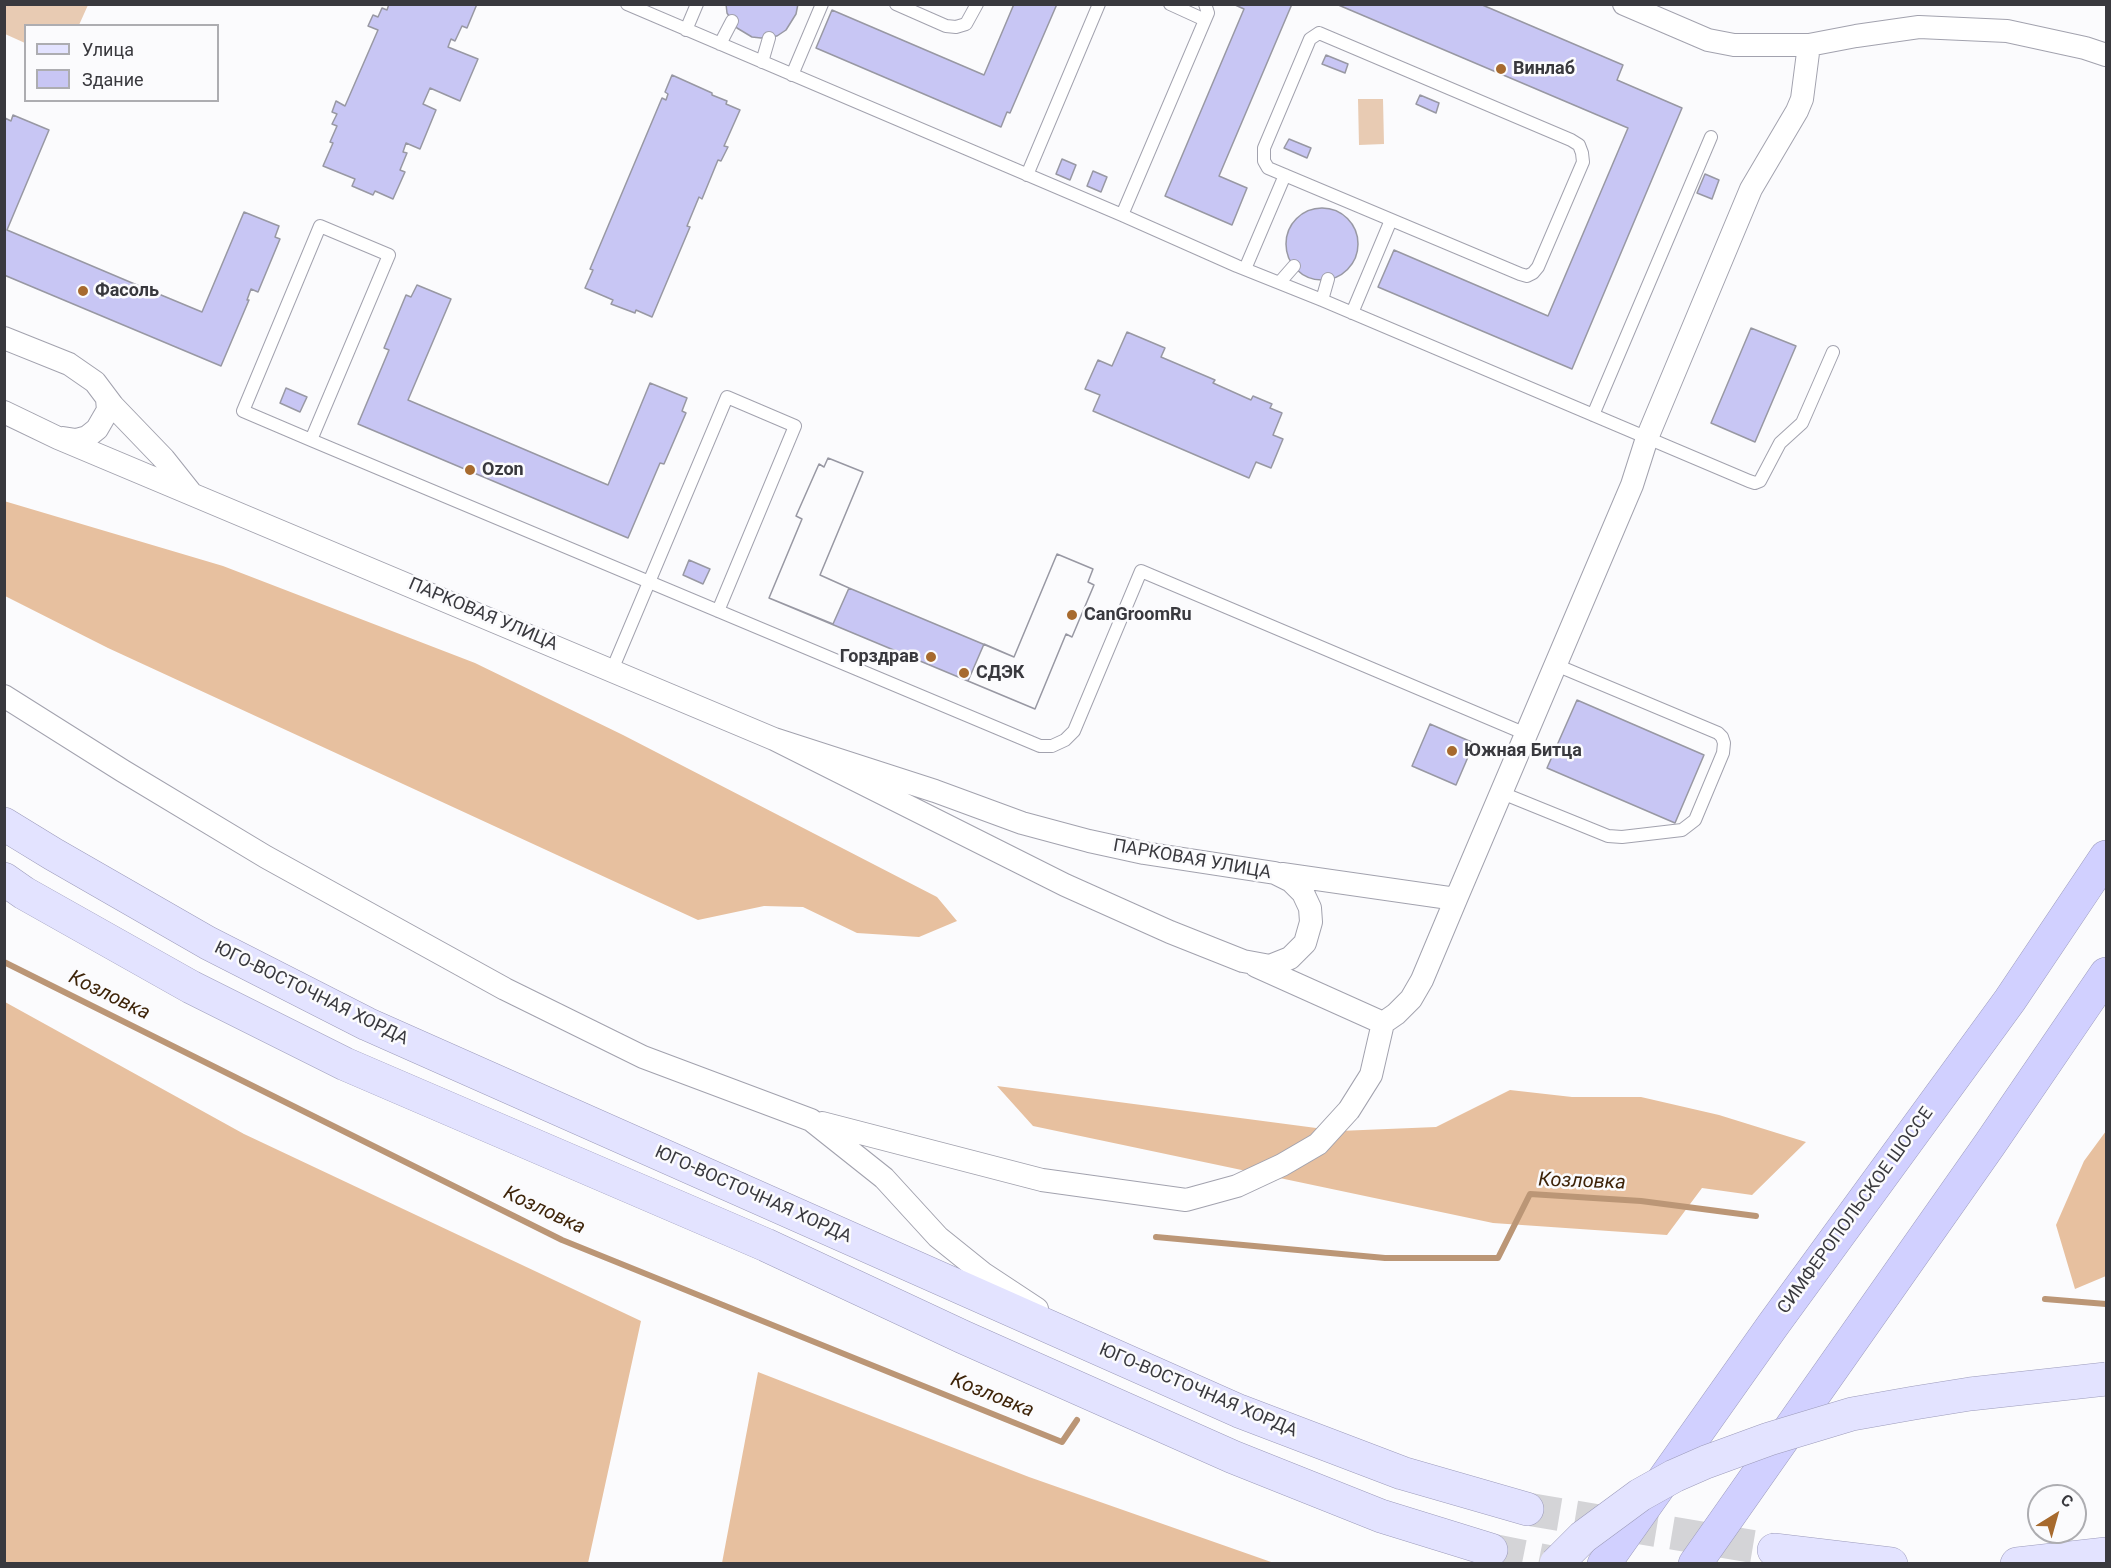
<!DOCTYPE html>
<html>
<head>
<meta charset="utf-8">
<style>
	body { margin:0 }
	#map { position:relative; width:2111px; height:1568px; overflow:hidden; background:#fbfbfd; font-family:Roboto,sans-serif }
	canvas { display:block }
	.frame { position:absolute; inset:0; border:6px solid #39393e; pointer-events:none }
	.legend { position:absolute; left:24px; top:24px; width:195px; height:78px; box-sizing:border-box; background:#fbfbfd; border:2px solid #adadb1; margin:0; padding:8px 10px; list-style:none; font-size:18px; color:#39393e }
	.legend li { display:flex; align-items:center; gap:12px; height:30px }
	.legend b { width:30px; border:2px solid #adadb1 }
	.north { position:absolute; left:2027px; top:1484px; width:60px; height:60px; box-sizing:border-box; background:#fbfbfd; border:2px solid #adadb1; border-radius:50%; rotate:37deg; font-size:16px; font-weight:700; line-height:24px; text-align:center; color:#39393e }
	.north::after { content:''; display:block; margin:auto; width:21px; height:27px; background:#a76a2e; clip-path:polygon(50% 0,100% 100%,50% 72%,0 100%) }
</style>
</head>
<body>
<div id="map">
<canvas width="2111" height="1568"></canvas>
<div class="frame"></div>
<ul class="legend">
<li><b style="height:8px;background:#e3e3ff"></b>Улица</li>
<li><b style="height:16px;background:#c8c6f4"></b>Здание</li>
</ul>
<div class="north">С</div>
</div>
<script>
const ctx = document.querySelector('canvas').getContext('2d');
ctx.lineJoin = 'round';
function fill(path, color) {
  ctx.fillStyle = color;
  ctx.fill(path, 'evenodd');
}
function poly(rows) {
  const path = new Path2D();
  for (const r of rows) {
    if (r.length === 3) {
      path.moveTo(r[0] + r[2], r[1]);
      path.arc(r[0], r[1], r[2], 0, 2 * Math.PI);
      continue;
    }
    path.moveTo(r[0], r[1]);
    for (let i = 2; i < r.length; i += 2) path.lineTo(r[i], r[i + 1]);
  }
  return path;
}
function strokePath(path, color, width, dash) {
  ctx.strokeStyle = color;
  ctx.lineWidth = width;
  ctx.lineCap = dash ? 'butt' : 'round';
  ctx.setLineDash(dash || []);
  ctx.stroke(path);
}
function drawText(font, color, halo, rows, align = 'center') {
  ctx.font = font + ' Roboto,sans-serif';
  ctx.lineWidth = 5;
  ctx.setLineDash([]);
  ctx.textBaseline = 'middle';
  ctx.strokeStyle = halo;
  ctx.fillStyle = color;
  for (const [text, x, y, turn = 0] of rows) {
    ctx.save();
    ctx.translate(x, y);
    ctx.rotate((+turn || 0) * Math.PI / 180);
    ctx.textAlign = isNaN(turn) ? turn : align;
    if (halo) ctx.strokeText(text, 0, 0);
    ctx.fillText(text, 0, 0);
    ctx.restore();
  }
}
const green = poly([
	[4,5,5,4,88,5,79,25,26,26,25,43,5,34],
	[1358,99,1383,99,1384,144,1359,145]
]);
const forest = poly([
	[4,501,223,566,475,663,623,735,937,897,957,921,919,937,857,933,803,907,764,906,698,920,108,648,5,596],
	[5,1002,244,1134,641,1321,588,1563,5,1563],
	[997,1086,1339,1131,1436,1127,1510,1090,1572,1097,1641,1097,1719,1115,1806,1142,1752,1195,1702,1188,1667,1235,1493,1223,1033,1126],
	[2106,1131,2106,1276,2075,1289,2056,1225,2084,1161],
	[758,1372,1029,1477,1274,1563,722,1563]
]);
const stream = poly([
	[4,962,562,1240,1062,1442,1077,1420],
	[1156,1237,1385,1258,1498,1258,1530,1194,1641,1201,1756,1216],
	[2045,1299,2106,1304]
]);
const building = poly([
	[389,4,477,4,467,28,462,26,455,41,451,39,448,47,478,59,460,101,430,88,423,104,436,110,420,149,406,143,403,152,407,153,400,170,405,172,393,199,375,191,373,195,352,186,355,179,323,166,333,143,330,142,337,126,332,124,337,114,332,112,336,101,345,106,378,30,368,26,373,15,378,17,382,8,387,10,389,4],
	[726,4,798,4,796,14,786,30,777,36,761,38,752,37,737,28,727,13,726,4],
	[1014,4,1057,4,1010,113,1007,112,1001,127,816,48,832,10,984,75,1014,4],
	[1233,4,1292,4,1219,176,1247,188,1232,225,1165,196,1244,9,1233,4],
	[1336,4,1480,4,1623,65,1617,80,1682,108,1572,369,1378,287,1394,250,1548,316,1628,128,1336,4],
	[1326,55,1348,64,1345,73,1322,64,1326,55],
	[672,75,712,93,712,95,727,101,726,104,740,110,724,146,728,147,721,161,718,160,702,199,699,197,687,226,690,227,652,317,636,310,635,313,611,304,613,300,585,288,593,270,590,269,662,98,666,100,668,94,665,92,672,75],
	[1420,95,1439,103,1436,113,1416,104,1420,95],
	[13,115,49,130,7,230,137,285,202,312,244,212,279,226,275,237,280,239,258,292,251,289,247,300,249,300,221,366,4,275,4,121,5,118,11,121,13,115],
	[1289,139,1311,148,1307,158,1284,148,1289,139],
	[1062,159,1076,165,1070,180,1056,174,1062,159],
	[1093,171,1107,177,1101,192,1087,186,1093,171],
	[1705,174,1719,180,1712,199,1697,193,1705,174],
	[1322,244,36],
	[417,285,451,299,408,400,474,428,608,485,650,383,687,398,682,411,686,413,664,464,660,463,628,538,358,424,389,350,384,348,406,295,411,297,417,285],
	[1751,328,1796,346,1755,442,1711,423,1751,328],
	[1127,332,1165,348,1161,357,1215,380,1213,383,1251,400,1253,396,1272,404,1270,408,1282,413,1273,435,1283,439,1271,468,1256,462,1249,478,1093,411,1100,395,1085,389,1098,360,1112,366,1127,332],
	[286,388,307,397,300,412,280,403,286,388],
	[828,458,863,472,820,575,849,588,1014,657,1057,554,1093,569,1088,582,1094,585,1072,637,1066,634,1035,709,769,598,802,519,796,516,819,464,824,467,828,458],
	[828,458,863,472,820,575,849,588,833,624,769,598,802,519,796,516,819,464,824,467,828,458],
	[1057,554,1093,569,1088,582,1094,585,1072,637,1066,634,1035,709,968,681,984,644,1014,657,1057,554],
	[689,560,710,569,703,584,683,575,689,560],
	[1577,700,1704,755,1675,823,1547,768,1577,700],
	[1430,724,1474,743,1456,785,1412,766,1430,724]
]);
const primaryTunnel = poly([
	[1527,1509,1774,1550],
	[1491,1550,1561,1564]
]);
const service = poly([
	[627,4,1122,215,1237,266,1322,300,1749,481,1755,483,1760,481,1780,443,1802,423,1833,352],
	[896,4,946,26,956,27,966,24,977,4],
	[1170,4,1205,20],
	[686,30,697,4],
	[1319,33,1571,140,1579,145,1582,153,1583,162,1538,267,1533,273,1527,276,1520,274,1268,168,1264,161,1264,148,1310,39,1319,33],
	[720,44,732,21],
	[762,62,769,38],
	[792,75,822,4],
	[1027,175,1099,4],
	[1122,215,1208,13,1205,4],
	[1245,269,1285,175],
	[1280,282,1294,266],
	[1322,300,1328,279],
	[1352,313,1391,220],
	[1593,415,1711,137],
	[311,440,389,255,320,226,243,411,311,440,1040,746,1052,746,1065,740,1074,731,1141,571,1526,734],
	[612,670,727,397,795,426,718,611],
	[1502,793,1608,836,1622,837,1682,830,1695,820,1723,753,1724,743,1722,737,1718,733,1556,665]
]);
const minor = poly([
	[1624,4,1708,40,1734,45,1809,45,1856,36,1919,27,2007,31,2085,48,2106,55],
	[4,338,69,364,95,382,113,406,164,459,191,493],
	[4,412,58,438,774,739,1065,885,1170,932,1243,961,1270,966,1290,958,1305,943,1311,922,1310,908,1303,893,1291,881,1275,873,1144,853,1089,841,1022,823,935,791,774,739],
	[63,438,76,440,87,437,97,429,108,410,107,399],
	[4,696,123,771,266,857,505,989,643,1057,811,1120,884,1178,938,1237,984,1274,1037,1309],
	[1282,874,1456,899,1632,485,1647,438,1751,189,1797,111,1802,99,1809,45],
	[1256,966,1383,1023],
	[822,1123,1042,1180,1186,1200,1237,1186,1282,1165,1318,1144,1349,1110,1371,1075,1383,1023,1396,1014,1411,999,1422,980,1456,899]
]);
const primary = poly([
	[4,824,53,854,208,943,367,1024,1239,1411,1402,1473,1527,1509],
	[4,879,24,893,191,987,345,1064,766,1245,963,1337,1233,1457,1381,1516,1491,1550],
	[1774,1550,1891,1564],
	[2017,1564,2106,1554]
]);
const motorway = poly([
	[1604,1564,1773,1325,2010,1000,2106,857],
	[1695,1564,1990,1144,2106,974]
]);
const primaryBridge = poly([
	[1556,1564,1583,1537,1640,1495,1674,1476,1706,1462,1769,1439,1852,1414,1914,1403,1970,1394,2106,1379]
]);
const markers = [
	[1501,69,6,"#a76a2e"],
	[83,291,6,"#a76a2e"],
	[470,470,6,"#a76a2e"],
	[1072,615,6,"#a76a2e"],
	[931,657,6,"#a76a2e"],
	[964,673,6,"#a76a2e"],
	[1452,751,6,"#a76a2e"]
];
const poiNames = [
	["Винлаб",1513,69],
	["Фасоль",95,291],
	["Ozon",482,470],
	["CanGroomRu",1084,615],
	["Горздрав",919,657,"right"],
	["СДЭК",976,673],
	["Южная Битца",1464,751]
];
const streetNames = [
	["ПАРКОВАЯ УЛИЦА",483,615,23],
	["ПАРКОВАЯ УЛИЦА",1192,860,10],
	["ЮГО-ВОСТОЧНАЯ ХОРДА",311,994,26],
	["ЮГО-ВОСТОЧНАЯ ХОРДА",753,1195,24],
	["СИМФЕРОПОЛЬСКОЕ ШОССЕ",1856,1211,-54],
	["ЮГО-ВОСТОЧНАЯ ХОРДА",1198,1391,23]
];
const waterNames = [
	["Козловка",109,996,26],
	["Козловка",1582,1182,2],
	["Козловка",544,1211,25],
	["Козловка",992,1396,22]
];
fill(green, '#e8cbb3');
fill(forest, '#e7c09f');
strokePath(stream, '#bb9676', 6);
fill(building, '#c8c6f4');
strokePath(building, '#9898a3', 1.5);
strokePath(primaryTunnel, '#d4d4d7', 33, [33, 16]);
strokePath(service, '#a2a2ae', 14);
strokePath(minor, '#a2a2ae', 24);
strokePath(primary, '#9c9bbb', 34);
strokePath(motorway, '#9c9bbb', 34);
strokePath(service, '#fff', 12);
strokePath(minor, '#fff', 22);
strokePath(primary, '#e3e3ff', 33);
strokePath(motorway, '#d1d0ff', 33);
strokePath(primaryBridge, '#9c9bbb', 34, []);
strokePath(primaryBridge, '#e3e3ff', 33);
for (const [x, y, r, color] of markers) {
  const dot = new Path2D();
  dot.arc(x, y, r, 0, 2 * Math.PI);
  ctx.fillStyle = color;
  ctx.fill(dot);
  strokePath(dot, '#fbfbfd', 2);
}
drawText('bold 18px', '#39393e', '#fbfbfd', poiNames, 'left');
drawText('18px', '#39393e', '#fbfbfd', streetNames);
drawText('italic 20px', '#3e2409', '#fbfbfd', waterNames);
</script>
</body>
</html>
